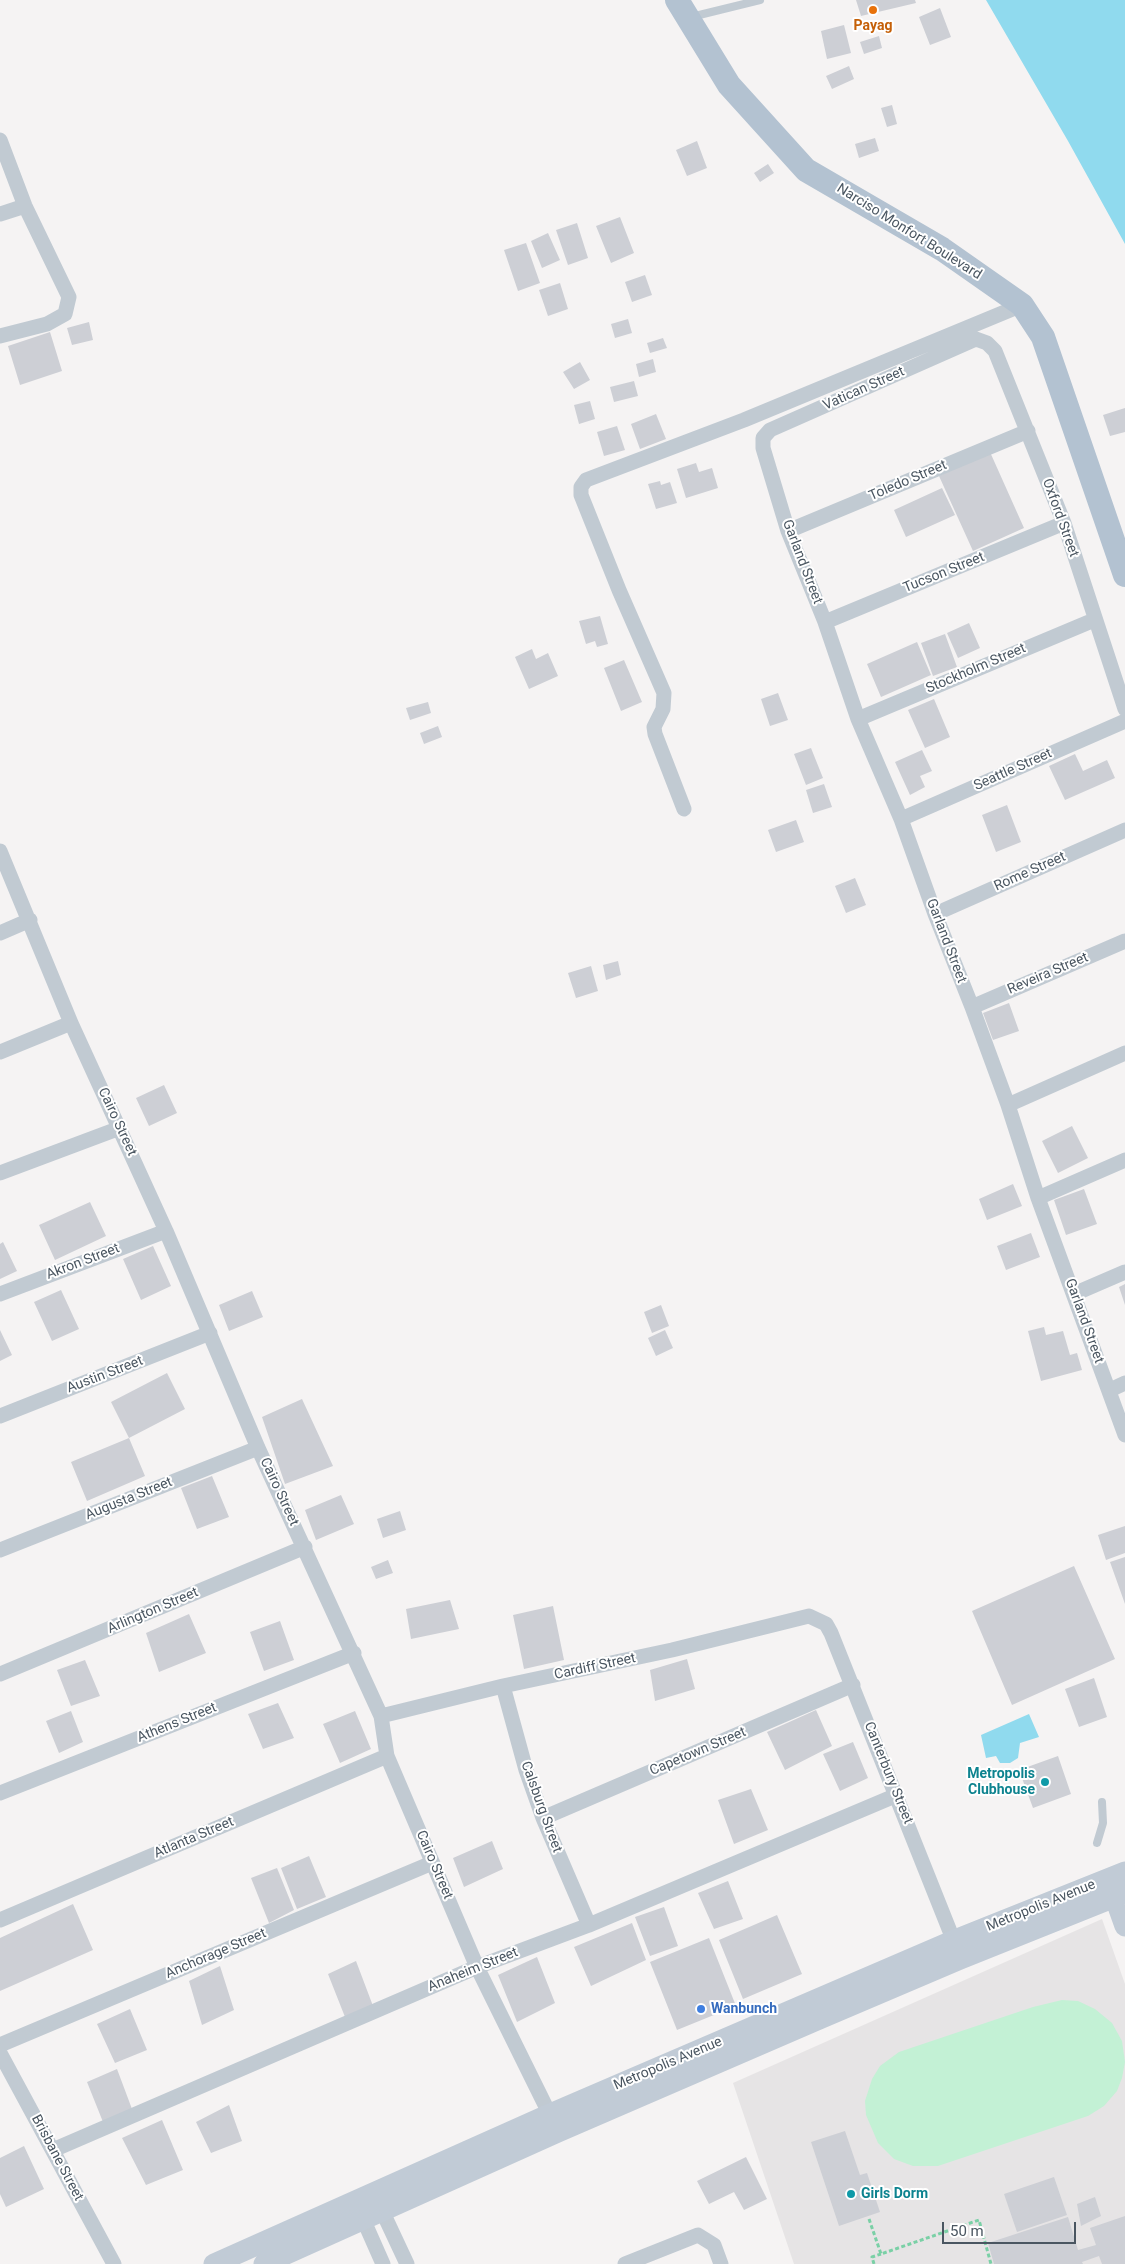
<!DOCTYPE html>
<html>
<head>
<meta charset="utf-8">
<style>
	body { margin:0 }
	#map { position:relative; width:1125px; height:2264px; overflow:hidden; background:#f5f3f3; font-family:Roboto,sans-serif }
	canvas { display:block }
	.scale { position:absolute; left:942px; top:2222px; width:134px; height:22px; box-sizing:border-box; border:2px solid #4a5661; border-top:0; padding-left:6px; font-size:15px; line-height:18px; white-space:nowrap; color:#4a5661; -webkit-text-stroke:4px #fff; paint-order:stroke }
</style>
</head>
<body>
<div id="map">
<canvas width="1125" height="2264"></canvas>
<div class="scale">50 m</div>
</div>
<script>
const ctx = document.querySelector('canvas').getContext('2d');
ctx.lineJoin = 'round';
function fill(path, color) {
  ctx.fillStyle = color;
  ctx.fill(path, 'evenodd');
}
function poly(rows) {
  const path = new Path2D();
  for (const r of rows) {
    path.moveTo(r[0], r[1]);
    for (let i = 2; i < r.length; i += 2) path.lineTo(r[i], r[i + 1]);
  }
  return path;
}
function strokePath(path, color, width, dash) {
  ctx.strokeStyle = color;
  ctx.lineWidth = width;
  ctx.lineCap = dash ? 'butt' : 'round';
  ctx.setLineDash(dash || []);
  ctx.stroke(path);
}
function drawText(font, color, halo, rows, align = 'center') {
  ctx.font = font + ' Roboto,sans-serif';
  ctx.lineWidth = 4;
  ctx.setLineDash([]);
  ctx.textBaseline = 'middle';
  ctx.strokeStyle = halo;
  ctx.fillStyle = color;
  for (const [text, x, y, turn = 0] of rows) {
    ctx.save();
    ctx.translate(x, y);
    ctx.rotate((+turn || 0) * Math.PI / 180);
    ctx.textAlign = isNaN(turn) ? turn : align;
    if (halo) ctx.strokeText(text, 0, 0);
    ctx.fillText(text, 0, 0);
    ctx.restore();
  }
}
const education = poly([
	[1102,1919,1125,1984,1125,2264,794,2264,733,2083]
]);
const green = poly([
	[1062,2000,1078,2001,1095,2009,1112,2023,1122,2041,1125,2062,1122,2078,1117,2091,1104,2106,1088,2116,938,2166,913,2166,894,2159,878,2143,866,2115,865,2101,872,2079,880,2066,899,2052,1033,2007]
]);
const water = poly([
	[986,0,1125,0,1125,244,1068,141],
	[1029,1714,1039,1737,1020,1743,1018,1758,1010,1763,1000,1763,996,1756,986,1758,981,1735]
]);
const building = poly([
	[856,0,915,0,916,3,861,16],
	[940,8,951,37,930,45,919,17],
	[844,25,851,53,827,59,821,31],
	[879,36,882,48,864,54,860,42],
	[849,66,854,79,832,89,826,76],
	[892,105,897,124,887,127,881,108],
	[875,138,879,151,859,158,855,144],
	[697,141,707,168,687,176,676,150],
	[768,164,774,173,760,182,754,173],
	[620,217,634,253,611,263,596,226],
	[577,223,588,258,568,265,556,230],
	[548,233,560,260,542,268,531,241],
	[526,243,540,283,518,291,504,250],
	[645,275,652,295,632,302,625,282],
	[560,283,568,309,548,316,539,290],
	[628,319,632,333,615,338,611,324],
	[89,322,93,340,72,345,67,328],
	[50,332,62,371,20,385,8,346],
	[663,338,667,348,650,353,647,343],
	[653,359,656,372,639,377,636,364],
	[580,362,590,380,574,389,563,372],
	[634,381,638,396,614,402,610,387],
	[590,401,595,419,579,424,574,405],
	[1125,408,1125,432,1110,436,1103,415],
	[656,414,666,439,640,449,631,424],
	[617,426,625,450,604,456,597,432],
	[990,452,1024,528,973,551,939,476],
	[696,463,699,472,712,468,718,488,686,498,677,469],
	[660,481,661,485,670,482,677,503,656,509,648,484],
	[942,488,955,515,906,537,894,510],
	[600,616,608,644,597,647,595,641,586,644,579,621],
	[969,623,980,648,958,658,947,633],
	[945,634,957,667,933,676,921,643],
	[917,642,931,675,881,697,867,664],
	[532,649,536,659,548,653,558,676,529,689,515,657],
	[624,660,642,702,621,711,604,668],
	[778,693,788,720,770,726,761,699],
	[934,699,950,737,925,748,908,710],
	[428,702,431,713,410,720,406,708],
	[438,726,442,737,424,744,420,733],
	[811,748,823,778,806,785,794,754],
	[922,750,932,771,920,776,925,787,910,795,895,762],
	[1075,754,1083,771,1107,760,1115,778,1065,800,1049,766],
	[824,784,832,807,813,813,806,790],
	[1007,805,1021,842,996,852,982,815],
	[796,820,804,842,776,852,768,830],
	[855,878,866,905,846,913,835,886],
	[618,961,621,975,606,980,603,965],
	[591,966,598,991,576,998,568,973],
	[1009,1003,1019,1031,993,1040,983,1013],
	[164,1085,177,1113,149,1126,136,1098],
	[1072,1126,1088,1158,1058,1173,1042,1141],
	[1013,1184,1022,1206,987,1220,979,1199],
	[1084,1189,1097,1224,1066,1235,1054,1200],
	[90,1202,106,1236,55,1260,39,1225],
	[1031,1233,1040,1257,1006,1270,997,1246],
	[3,1242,17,1271,0,1279,0,1244],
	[153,1246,171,1286,141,1300,123,1259],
	[1125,1284,1125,1305,1119,1287],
	[61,1290,79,1329,52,1341,34,1302],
	[252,1291,263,1317,229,1331,219,1305],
	[661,1305,669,1326,652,1333,644,1312],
	[1044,1327,1046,1335,1063,1331,1070,1355,1077,1353,1082,1370,1041,1381,1028,1331],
	[0,1330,12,1355,0,1361],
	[665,1330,673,1348,656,1356,648,1338],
	[167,1373,185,1409,129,1438,111,1402],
	[302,1399,333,1466,285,1484,262,1417],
	[129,1438,145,1476,87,1501,71,1462],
	[212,1476,229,1517,197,1529,181,1488],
	[341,1495,354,1524,316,1540,305,1510],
	[400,1511,406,1530,383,1538,377,1519],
	[1125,1526,1125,1553,1106,1560,1098,1535],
	[1125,1557,1125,1604,1110,1562],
	[388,1560,393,1573,376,1579,371,1567],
	[1074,1566,1115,1659,1012,1705,972,1611],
	[450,1600,459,1629,411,1639,406,1609],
	[553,1606,564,1660,524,1669,513,1615],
	[189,1614,206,1653,159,1672,146,1633],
	[280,1621,294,1660,264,1671,250,1632],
	[687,1659,695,1689,655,1701,650,1670],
	[85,1660,100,1696,71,1706,57,1670],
	[1094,1678,1107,1717,1079,1727,1065,1689],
	[278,1703,294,1738,263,1749,248,1714],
	[816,1710,832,1746,785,1770,767,1732],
	[71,1711,83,1742,59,1753,46,1721],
	[355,1711,371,1749,340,1763,323,1724],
	[853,1742,868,1778,840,1791,823,1754],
	[1058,1756,1071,1794,1033,1808,1019,1770],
	[751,1789,768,1830,734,1844,718,1800],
	[492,1841,503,1869,464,1887,453,1858],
	[309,1856,326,1897,297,1909,281,1868],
	[277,1868,294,1910,269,1923,251,1878],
	[728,1881,743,1919,714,1929,698,1893],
	[73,1904,93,1950,0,1991,0,1938],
	[664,1907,678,1946,650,1956,635,1917],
	[777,1915,802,1974,743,1999,719,1940],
	[632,1923,646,1960,591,1986,574,1947],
	[709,1938,736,2006,677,2030,650,1962],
	[537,1957,555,2003,517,2022,498,1975],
	[356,1961,373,2006,345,2017,328,1974],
	[220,1966,234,2010,202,2025,189,1981],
	[130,2009,147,2050,115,2063,97,2024],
	[117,2069,132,2109,103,2122,87,2082],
	[229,2105,242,2141,211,2153,196,2122],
	[162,2120,183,2170,146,2185,122,2138],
	[845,2131,860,2175,867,2173,880,2212,839,2226,811,2142],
	[24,2146,44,2189,6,2207,0,2194,0,2158],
	[746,2157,767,2199,744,2210,734,2192,709,2204,697,2181],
	[1054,2177,1067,2215,1017,2232,1004,2194],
	[1095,2197,1101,2216,1081,2226,1077,2204],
	[1125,2216,1125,2264,1102,2264,1099,2256,1082,2262,1083,2264,994,2264,988,2243,1068,2217,1078,2250,1096,2245,1090,2228]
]);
const path = poly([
	[869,2219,881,2254,979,2220,991,2264],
	[874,2264,872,2257,881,2254]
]);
const lane = poly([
	[691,17,760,0],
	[1097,1843,1103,1823,1102,1802]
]);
const street = poly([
	[0,140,25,206,69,297,65,314,47,324,0,336],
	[0,214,25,206],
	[788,531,1028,431],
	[825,622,1064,523],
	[1125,709,1064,523,995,351,987,343,976,339,770,430,763,438,763,448,788,531,825,622,858,719,901,819,935,914,972,1007,1008,1105,1038,1198,1125,1435],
	[858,719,1094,620],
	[684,809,655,734,654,727,663,709,664,693,619,590,581,495,581,487,586,480,744,420,1022,305],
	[901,819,1125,721],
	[0,851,71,1023,166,1231,258,1448,381,1716,387,1756,477,1967,553,2121],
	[935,914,1125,830],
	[0,933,30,920],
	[972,1007,1125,941],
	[0,1052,71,1023],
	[1008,1105,1125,1053],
	[0,1173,120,1128],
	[1038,1198,1125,1160],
	[0,1294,166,1231],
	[1074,1294,1125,1272],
	[1110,1390,1125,1383],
	[0,1416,210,1333],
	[0,1550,258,1448],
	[0,1674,305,1547],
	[503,1686,526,1770,543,1818,589,1925],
	[381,1716,503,1686,672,1650,809,1616,826,1624,831,1633,957,1949],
	[0,1793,354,1653],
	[543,1818,853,1685],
	[0,1920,387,1756],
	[0,2045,432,1863],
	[0,2053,114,2264],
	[53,2150,477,1967,589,1925,897,1795],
	[378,2202,407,2264],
	[360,2212,383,2264],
	[625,2264,698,2235,714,2245,721,2264]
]);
const secondary = poly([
	[1110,1884,1125,1926],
	[214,2264,550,2114,955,1940,1125,1872],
	[264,2264,558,2132,819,2019,960,1959,1125,1893]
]);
const primary = poly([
	[677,0,729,85,806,170,942,249,1022,305,1043,337,1125,575]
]);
const markers = [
	[873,10,5,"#e8710a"],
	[1045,1782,5,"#0f9aa8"],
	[701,2009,5,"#3f7fe0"],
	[851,2194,5,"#0f9aa8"]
];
const foodNames = [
	["Payag",873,26]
];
const streetNames = [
	["Narciso Monfort Boulevard",909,232,32],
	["Vatican Street",864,389,-24],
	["Toledo Street",908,481,-23],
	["Oxford Street",1060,518,70],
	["Garland Street",802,562,69],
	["Tucson Street",944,573,-22],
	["Stockholm Street",976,669,-23],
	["Seattle Street",1013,770,-24],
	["Rome Street",1030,872,-24],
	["Garland Street",946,941,69],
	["Reveira Street",1048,974,-23],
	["Cairo Street",117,1122,65],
	["Akron Street",83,1262,-21],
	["Garland Street",1084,1321,70],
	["Austin Street",105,1375,-21],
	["Cairo Street",279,1492,65],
	["Augusta Street",129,1499,-22],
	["Arlington Street",153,1611,-23],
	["Cardiff Street",595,1667,-12],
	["Athens Street",177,1723,-22],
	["Capetown Street",698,1752,-23],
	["Canterbury Street",888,1773,68],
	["Calsburg Street",541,1807,70],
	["Atlanta Street",194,1838,-23],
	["Cairo Street",434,1865,67],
	["Metropolis Avenue",1041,1906,-22],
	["Anchorage Street",216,1954,-23],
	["Anaheim Street",473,1970,-22],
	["Metropolis Avenue",668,2064,-23],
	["Brisbane Street",57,2158,62]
];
const cultureNames = [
	["Metropolis",1035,1774],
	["Clubhouse",1035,1790],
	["Girls Dorm",861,2194,"left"]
];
const shopNames = [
	["Wanbunch",711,2009]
];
fill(education, '#e6e4e5');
fill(green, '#c3f1d5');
fill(water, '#90daee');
fill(building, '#cdcfd5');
strokePath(path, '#7ad0a6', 3, [4, 2.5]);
strokePath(lane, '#c1cad2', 8);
strokePath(street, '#c1cad2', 15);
strokePath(secondary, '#c1cbd6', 21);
strokePath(primary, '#b3c2d1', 24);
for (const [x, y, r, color] of markers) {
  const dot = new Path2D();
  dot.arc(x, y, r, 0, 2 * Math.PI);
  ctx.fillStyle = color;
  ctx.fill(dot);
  strokePath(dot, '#fff', 2);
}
drawText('bold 14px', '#c56008', '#fff', foodNames);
drawText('14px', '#4a5661', '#fff', streetNames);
drawText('bold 14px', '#0d838f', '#fff', cultureNames, 'right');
drawText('bold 14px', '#366cbe', '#fff', shopNames, 'left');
</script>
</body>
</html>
